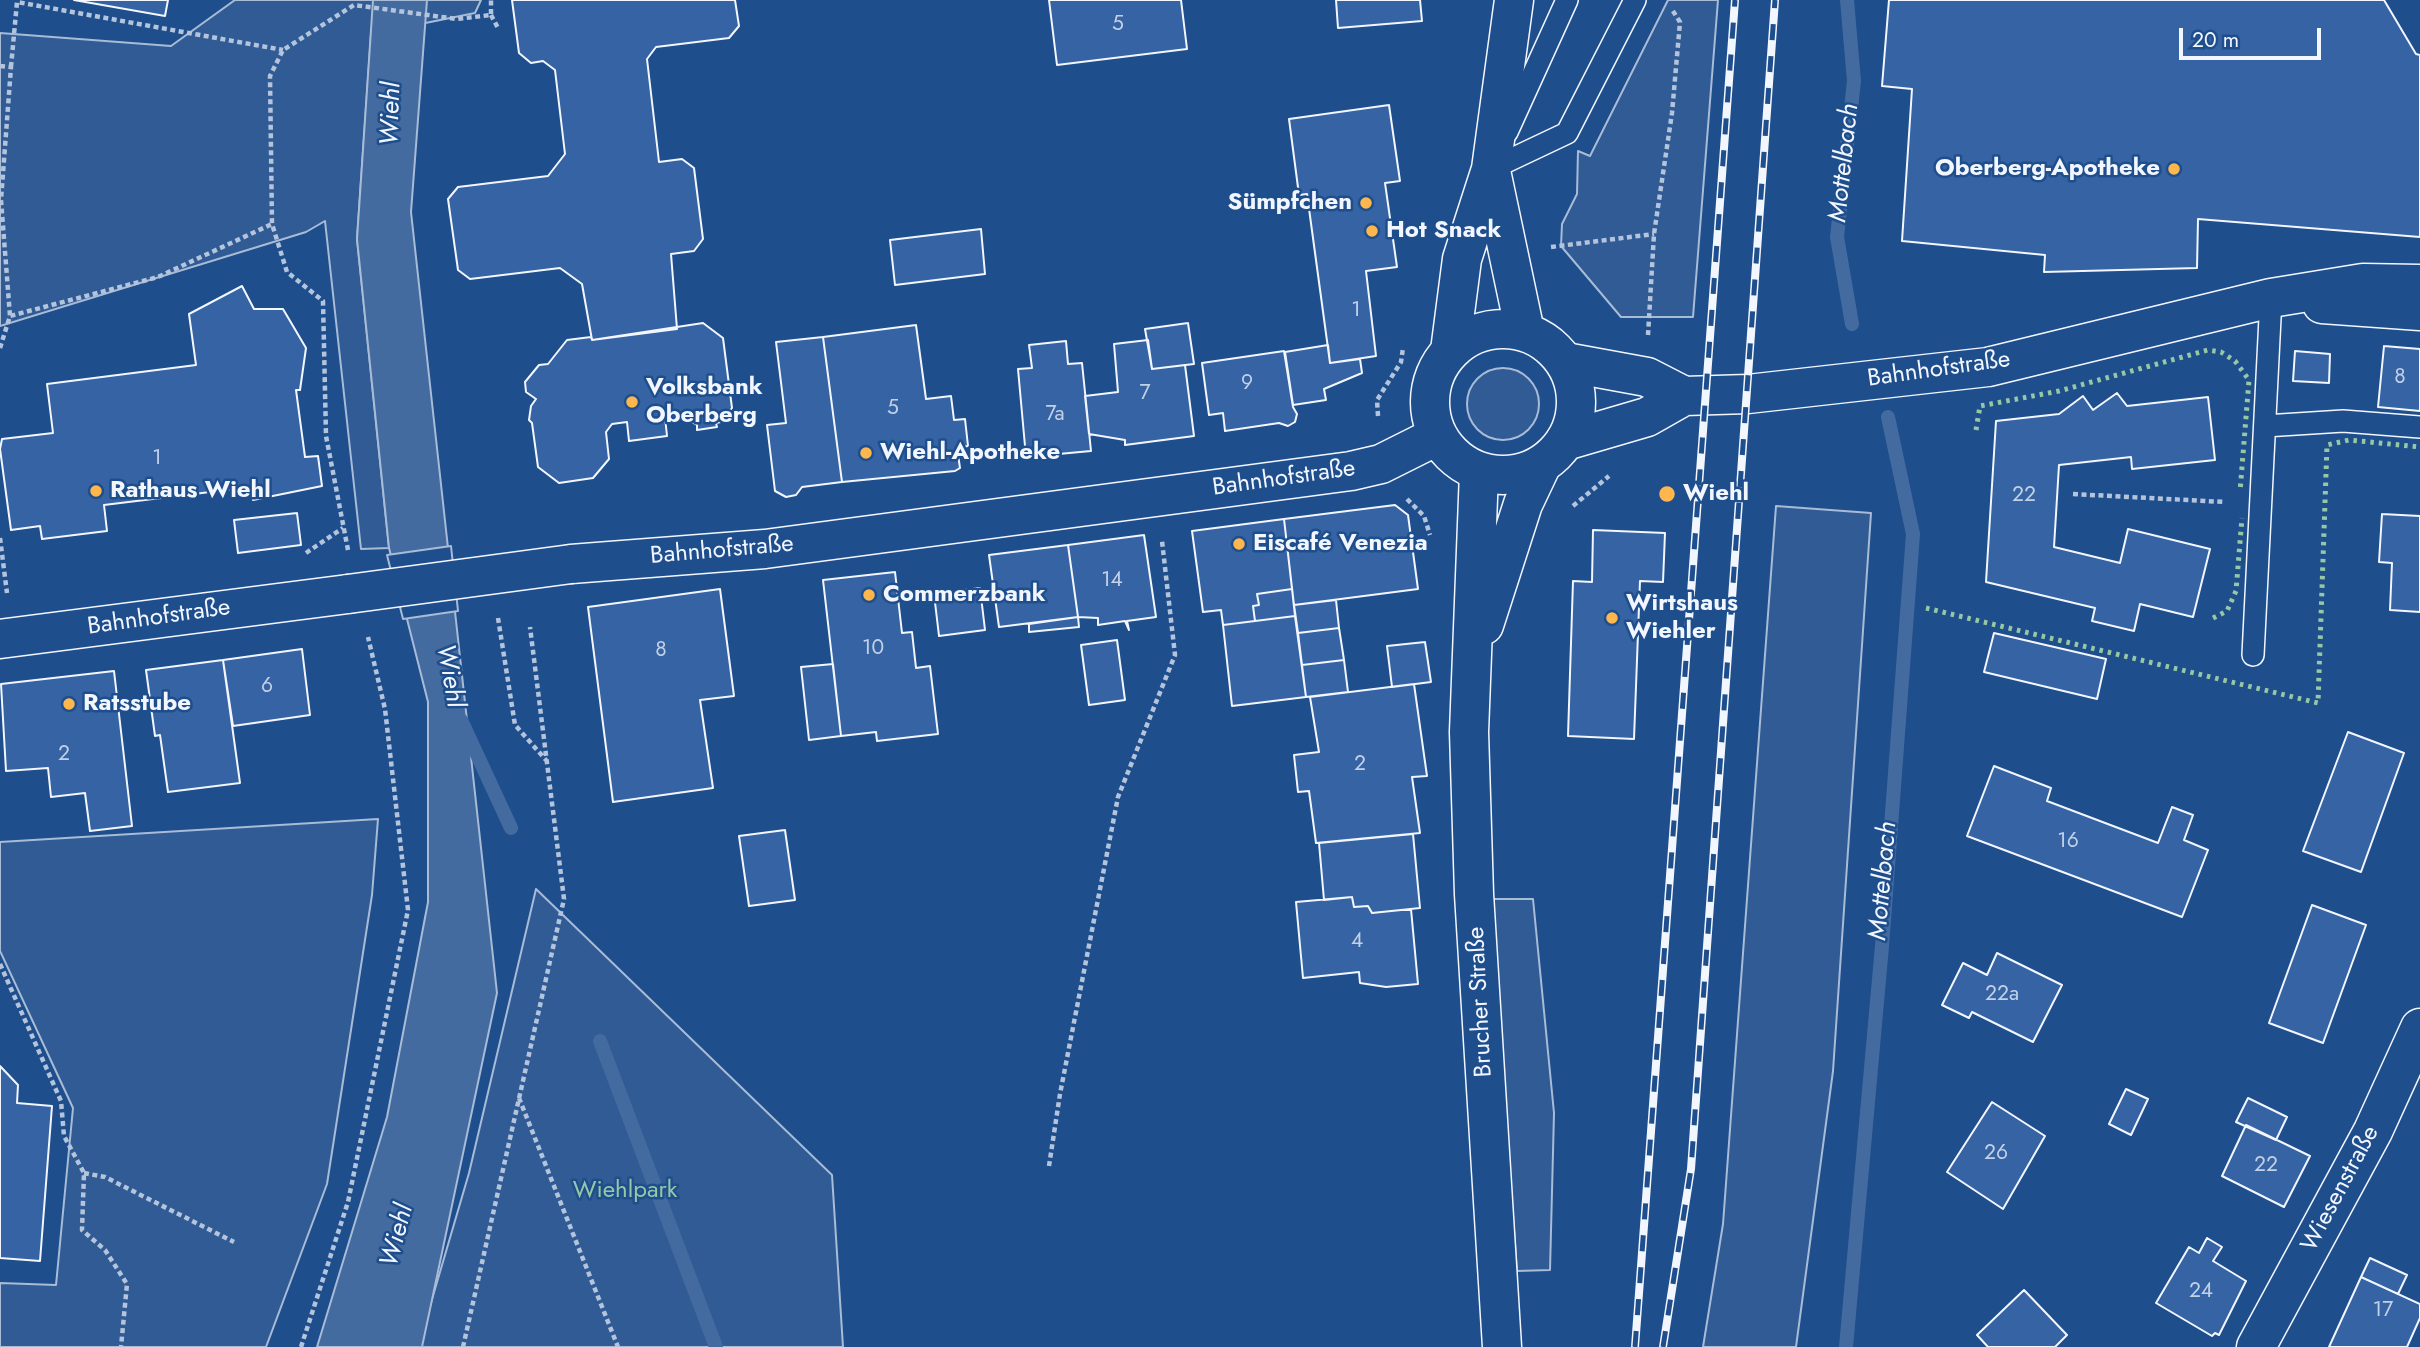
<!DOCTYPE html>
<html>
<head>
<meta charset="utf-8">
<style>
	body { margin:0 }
	#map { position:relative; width:2420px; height:1347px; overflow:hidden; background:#1f4e8c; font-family:Jost,sans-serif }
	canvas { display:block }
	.scale { position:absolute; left:2179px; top:28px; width:142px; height:32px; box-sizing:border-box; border:4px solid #f2f6ff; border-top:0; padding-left:9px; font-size:21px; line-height:24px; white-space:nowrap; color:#f2f6ff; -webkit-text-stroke:5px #1f4e8c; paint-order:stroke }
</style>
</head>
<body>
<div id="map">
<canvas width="2420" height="1347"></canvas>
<div class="scale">20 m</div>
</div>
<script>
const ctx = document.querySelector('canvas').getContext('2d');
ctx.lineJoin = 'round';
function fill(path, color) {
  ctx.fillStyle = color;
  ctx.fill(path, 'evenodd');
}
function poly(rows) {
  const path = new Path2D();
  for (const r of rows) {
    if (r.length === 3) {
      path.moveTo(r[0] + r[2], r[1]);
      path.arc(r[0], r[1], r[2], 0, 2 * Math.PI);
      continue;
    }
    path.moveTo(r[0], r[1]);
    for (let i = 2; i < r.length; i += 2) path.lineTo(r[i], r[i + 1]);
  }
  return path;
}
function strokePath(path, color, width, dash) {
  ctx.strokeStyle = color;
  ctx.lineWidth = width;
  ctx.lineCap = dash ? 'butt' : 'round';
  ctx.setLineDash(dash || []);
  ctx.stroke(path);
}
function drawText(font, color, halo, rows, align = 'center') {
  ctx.font = font + ' Jost,sans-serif';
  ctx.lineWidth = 5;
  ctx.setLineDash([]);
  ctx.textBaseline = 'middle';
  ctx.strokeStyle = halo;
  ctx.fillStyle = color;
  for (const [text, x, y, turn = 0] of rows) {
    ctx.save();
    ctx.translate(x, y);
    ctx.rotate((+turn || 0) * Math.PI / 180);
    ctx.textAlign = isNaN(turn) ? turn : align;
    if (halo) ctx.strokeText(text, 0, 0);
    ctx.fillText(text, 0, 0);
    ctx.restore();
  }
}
const built = poly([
	[235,0,481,0,475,13,371,34,357,239,389,548,361,549,325,221,306,232,0,326,0,33,171,46,235,0],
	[1668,0,1718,0,1693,317,1621,317,1561,246,1562,224,1577,194,1578,151,1590,156,1668,0],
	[1503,404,36],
	[1776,506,1871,513,1833,1071,1796,1347,1703,1347,1723,1224,1776,506],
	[378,819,372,895,327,1184,266,1347,0,1347,0,1283,56,1285,73,1108,0,951,0,842,378,819],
	[536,889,832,1175,843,1347,418,1347,469,1173,536,889],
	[1490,899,1533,899,1554,1113,1550,1270,1517,1271,1490,899]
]);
const water = poly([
	[373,0,427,0,411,212,497,993,422,1347,317,1347,387,1117,428,902,428,702,389,548,357,239,373,0]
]);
const pier = poly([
	[451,546,458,611,403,619,387,555,451,546]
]);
const stream = poly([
	[1847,0,1854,81,1837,237,1852,324],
	[461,720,511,828],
	[600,1041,716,1347],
	[1846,1347,1882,946,1913,534,1888,417]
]);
const building = poly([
	[74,0,168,0,165,16,74,0],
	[512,0,735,0,739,26,729,38,656,47,647,59,659,162,682,159,694,168,703,239,694,251,671,254,677,329,592,340,582,284,560,268,470,279,458,270,448,199,458,187,548,176,565,154,555,70,543,61,531,63,519,53,512,0],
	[1049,0,1181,0,1187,49,1057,65,1049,0],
	[1336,0,1420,0,1422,21,1338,28,1336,0],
	[1889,0,2384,0,2416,54,2420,55,2420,237,2198,219,2197,268,2044,272,2045,255,1902,241,1912,89,1882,86,1889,0],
	[1389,105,1400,181,1385,183,1397,267,1366,271,1376,356,1330,363,1307,194,1299,195,1289,119,1389,105],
	[981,229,985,274,895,285,890,240,981,229],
	[242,286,254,309,283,309,306,348,300,390,296,390,305,457,318,456,322,486,253,500,251,487,104,505,107,531,42,539,40,526,11,530,0,449,2,439,53,433,47,384,196,365,189,314,242,286],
	[703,323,723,338,732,408,721,422,716,423,717,427,697,430,697,425,679,415,665,417,667,436,629,441,627,422,612,424,606,432,609,459,593,478,559,483,538,467,532,423,529,420,531,406,536,399,526,392,525,382,539,365,548,364,567,340,591,337,592,340,703,323],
	[1188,323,1194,364,1152,369,1145,329,1188,323],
	[916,325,926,399,951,396,954,420,965,419,968,446,957,448,960,468,955,471,842,482,823,337,916,325],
	[823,337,842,482,802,487,796,495,786,497,775,491,767,425,786,423,776,342,823,337],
	[1148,340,1152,369,1185,365,1194,436,1125,445,1125,440,1089,434,1085,396,1118,392,1114,344,1148,340],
	[1066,341,1068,364,1082,363,1091,451,1026,457,1018,369,1032,368,1029,345,1066,341],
	[1328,345,1330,363,1360,359,1362,373,1324,389,1326,400,1293,405,1285,352,1328,345],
	[2384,346,2420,349,2420,411,2378,407,2384,346],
	[1284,351,1293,407,1297,414,1295,422,1288,426,1279,423,1225,431,1223,413,1209,415,1202,363,1284,351],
	[2295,351,2330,354,2329,383,2293,381,2295,351],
	[2117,393,2127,406,2208,397,2215,460,2132,469,2131,457,2059,465,2054,547,2120,563,2128,529,2210,549,2193,617,2140,604,2134,631,2092,621,2095,608,1986,582,1996,421,2059,414,2083,396,2093,410,2117,393],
	[1395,505,1408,515,1418,589,1294,605,1284,519,1395,505],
	[297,513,301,545,238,553,234,520,297,513],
	[2382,514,2420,516,2420,612,2390,610,2392,563,2379,562,2382,514],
	[1284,519,1292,589,1257,594,1259,605,1253,606,1255,621,1223,625,1221,610,1203,612,1192,531,1284,519],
	[1593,530,1665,533,1663,582,1640,581,1634,739,1568,736,1573,581,1592,582,1593,530],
	[1144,535,1156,617,1127,621,1129,630,1125,621,1098,625,1098,618,1078,617,1068,545,1144,535],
	[1068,545,1078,617,999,627,989,555,1068,545],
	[895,572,902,633,912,632,916,668,930,666,938,734,877,741,876,732,841,736,823,580,895,572],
	[980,588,985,630,939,636,934,594,980,588],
	[720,589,734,696,700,700,713,788,613,802,588,607,720,589],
	[1292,589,1295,616,1255,621,1253,606,1259,605,1257,594,1292,589],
	[1336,600,1339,628,1298,633,1294,605,1336,600],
	[1295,616,1306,697,1232,706,1223,625,1295,616],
	[1078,617,1079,627,1029,632,1029,624,1078,617],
	[1339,628,1344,660,1302,665,1298,633,1339,628],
	[1994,633,2106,659,2097,699,1984,672,1994,633],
	[1117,640,1125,700,1089,705,1081,645,1117,640],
	[1425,642,1431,682,1392,687,1387,646,1425,642],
	[302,649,310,715,233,726,223,660,302,649],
	[223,660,240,783,168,792,160,735,155,736,146,670,223,660],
	[1344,660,1348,692,1306,697,1302,665,1344,660],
	[833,664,841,736,809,740,801,667,833,664],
	[114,671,132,826,90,831,85,793,51,797,48,768,6,771,1,684,114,671],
	[1414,684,1427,776,1412,777,1420,833,1316,843,1309,791,1298,792,1294,755,1319,752,1310,697,1414,684],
	[2348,732,2404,753,2361,872,2303,851,2348,732],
	[1994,766,2051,788,2047,801,2158,843,2172,807,2193,815,2184,840,2208,850,2182,917,1967,836,1994,766],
	[785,830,795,900,749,906,739,836,785,830],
	[1413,834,1420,908,1372,913,1368,906,1354,907,1352,897,1324,900,1319,843,1413,834],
	[1352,897,1354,907,1368,906,1372,913,1411,909,1418,984,1386,987,1360,983,1359,972,1303,978,1296,902,1352,897],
	[2312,905,2366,925,2323,1043,2269,1023,2312,905],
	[1997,953,2062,985,2033,1042,1972,1012,1969,1018,1942,1005,1963,963,1987,975,1997,953],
	[0,1066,18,1085,17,1103,52,1106,40,1261,0,1258,0,1066],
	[2126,1089,2148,1099,2131,1135,2109,1124,2126,1089],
	[2248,1098,2287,1117,2276,1140,2236,1122,2248,1098],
	[1992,1102,2045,1136,2003,1209,1947,1172,1992,1102],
	[2246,1125,2310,1156,2284,1207,2222,1176,2246,1125],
	[2207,1238,2222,1247,2213,1261,2246,1281,2219,1335,2215,1333,2212,1336,2156,1303,2189,1247,2199,1253,2207,1238],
	[2370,1258,2407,1275,2398,1294,2361,1277,2370,1258],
	[2361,1277,2420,1304,2420,1318,2407,1347,2329,1347,2361,1277],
	[2024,1290,2067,1335,2055,1347,1988,1347,1977,1335,2024,1290]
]);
const path = poly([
	[491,15,498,28],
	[0,66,11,67,1,200,10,316],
	[11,67,17,2,283,50],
	[1551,247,1654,234],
	[1648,335,1654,234,1672,113,1680,22,1671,8],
	[0,348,10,316,158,277,272,224],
	[1378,416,1377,400,1401,362,1403,348],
	[2073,494,2225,502],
	[1407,499,1424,516,1430,535],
	[1573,506,1609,476],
	[0,538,7,593],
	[348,550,326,436,323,301,287,272,272,224,270,76,283,50,354,5,457,19,491,15,491,0],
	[306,553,343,528],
	[498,618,515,725,546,760],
	[0,964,61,1101,64,1136,84,1173,82,1230,105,1250,127,1284,121,1347],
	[519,1098,618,1347],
	[1049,1166,1060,1094,1118,797,1175,655,1162,541],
	[84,1173,105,1177,234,1242],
	[301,1347,348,1202,408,910,385,709,368,637],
	[463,1347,564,899,530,627]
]);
const service = poly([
	[1507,132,1567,0],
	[1491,169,1567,133,1635,0],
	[2265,426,2343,421,2420,427],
	[2253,655,2271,298]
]);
const minor = poly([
	[2322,304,2420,311],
	[1565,362,1647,377,1684,396],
	[1565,441,1647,417,1684,396,1748,394,1988,367,2271,298,2363,283,2420,284],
	[1479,472,1469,732,1474,894,1502,1347],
	[1484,625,1523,504,1541,466],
	[2256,1347,2373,1131,2420,1028]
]);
const tertiary = poly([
	[1491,171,1525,332],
	[1503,402,73],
	[1450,351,1462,259,1491,169,1514,0],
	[571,564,765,549,1351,471,1381,464,1437,436],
	[0,639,348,594]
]);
const rail = poly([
	[1635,1347,1735,0],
	[1663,1347,1691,1169,1775,0]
]);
const tertiaryBridge = poly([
	[348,594,571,564]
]);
const hedge = poly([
	[1976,430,1980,406,2059,391,2208,350,2221,352,2235,361,2249,380,2240,492],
	[1926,608,2318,703,2327,445,2349,440,2420,447],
	[2213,618,2227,611,2236,591,2242,518]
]);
const markers = [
	[2174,169,7,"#ffb74d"],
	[1366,203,7,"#ffb74d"],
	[1372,231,7,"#ffb74d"],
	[632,402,7,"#ffb74d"],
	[866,453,7,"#ffb74d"],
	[96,491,7,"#ffb74d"],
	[1667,494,9,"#ffb74d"],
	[1239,544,7,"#ffb74d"],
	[869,595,7,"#ffb74d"],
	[1612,618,7,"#ffb74d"],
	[69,704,7,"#ffb74d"]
];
const numberNames = [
	["5",1118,25],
	["1",1356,311],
	["8",2400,378],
	["9",1247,384],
	["7",1145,394],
	["5",893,409],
	["7a",1055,415],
	["1",157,459],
	["22",2024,496],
	["14",1112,581],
	["10",873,649],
	["8",661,651],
	["6",267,687],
	["2",64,755],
	["2",1360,765],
	["16",2068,842],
	["4",1357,942],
	["22a",2002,995],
	["26",1996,1154],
	["22",2266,1166],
	["24",2201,1292],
	["17",2383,1311]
];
const poiNames = [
	["Oberberg-Apotheke",2160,169,"right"],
	["Sümpfchen",1352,203,"right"],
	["Hot Snack",1386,231],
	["Volksbank",646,388],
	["Oberberg",646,416],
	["Wiehl-Apotheke",880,453],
	["Rathaus Wiehl",110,491],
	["Wiehl",1683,494],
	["Eiscafé Venezia",1253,544],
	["Commerzbank",883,595],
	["Wirtshaus",1626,604],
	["Wiehler",1626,632],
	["Ratsstube",83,704]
];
const streetNames = [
	["Bahnhofstraße",1939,370,-8],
	["Bahnhofstraße",1284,479,-8],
	["Bahnhofstraße",722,551,-5],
	["Bahnhofstraße",159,618,-8],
	["Brucher Straße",1481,1002,-93],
	["Wiesenstraße",2341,1189,-62]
];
const parkNames = [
	["Wiehlpark",625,1191]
];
const waterNames = [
	["Wiehl",392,114,-88],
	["Mottelbach",1845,163,-84],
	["Wiehl",449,676,80],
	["Mottelbach",1884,881,-85],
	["Wiehl",398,1236,-75]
];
fill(built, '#305b95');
strokePath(built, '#a8bbd7', 2);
fill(water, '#446ba0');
strokePath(water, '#a8bbd7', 2);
fill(pier, '#1f4e8c');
strokePath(pier, '#a8bbd7', 2);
strokePath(stream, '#446ba0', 14);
fill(building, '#3563a3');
strokePath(building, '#f2f6ff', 2);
strokePath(service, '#f2f6ff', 24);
strokePath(minor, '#f2f6ff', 41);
strokePath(tertiary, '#f2f6ff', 41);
strokePath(path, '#b3c4dc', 4.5, [5, 3.5]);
strokePath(service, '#1f4e8c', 21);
strokePath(minor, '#1f4e8c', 38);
strokePath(tertiary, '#1f4e8c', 38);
strokePath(rail, '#f2f6ff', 8);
strokePath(rail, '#1f4e8c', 5, [16]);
strokePath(tertiaryBridge, '#f2f6ff', 41, []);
strokePath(tertiaryBridge, '#1f4e8c', 38);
strokePath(hedge, '#97c8a6', 5, [3.5, 5]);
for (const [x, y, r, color] of markers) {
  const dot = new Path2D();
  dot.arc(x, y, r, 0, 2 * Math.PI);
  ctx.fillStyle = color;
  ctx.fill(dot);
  strokePath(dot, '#1f4e8c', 2.5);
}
drawText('21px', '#c3d1e8', null, numberNames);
drawText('bold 24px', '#f2f6ff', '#1f4e8c', poiNames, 'left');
drawText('24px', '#f2f6ff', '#1f4e8c', streetNames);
drawText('24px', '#97c8a6', '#1f4e8c', parkNames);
drawText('italic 26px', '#f2f6ff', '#1f4e8c', waterNames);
</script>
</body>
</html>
